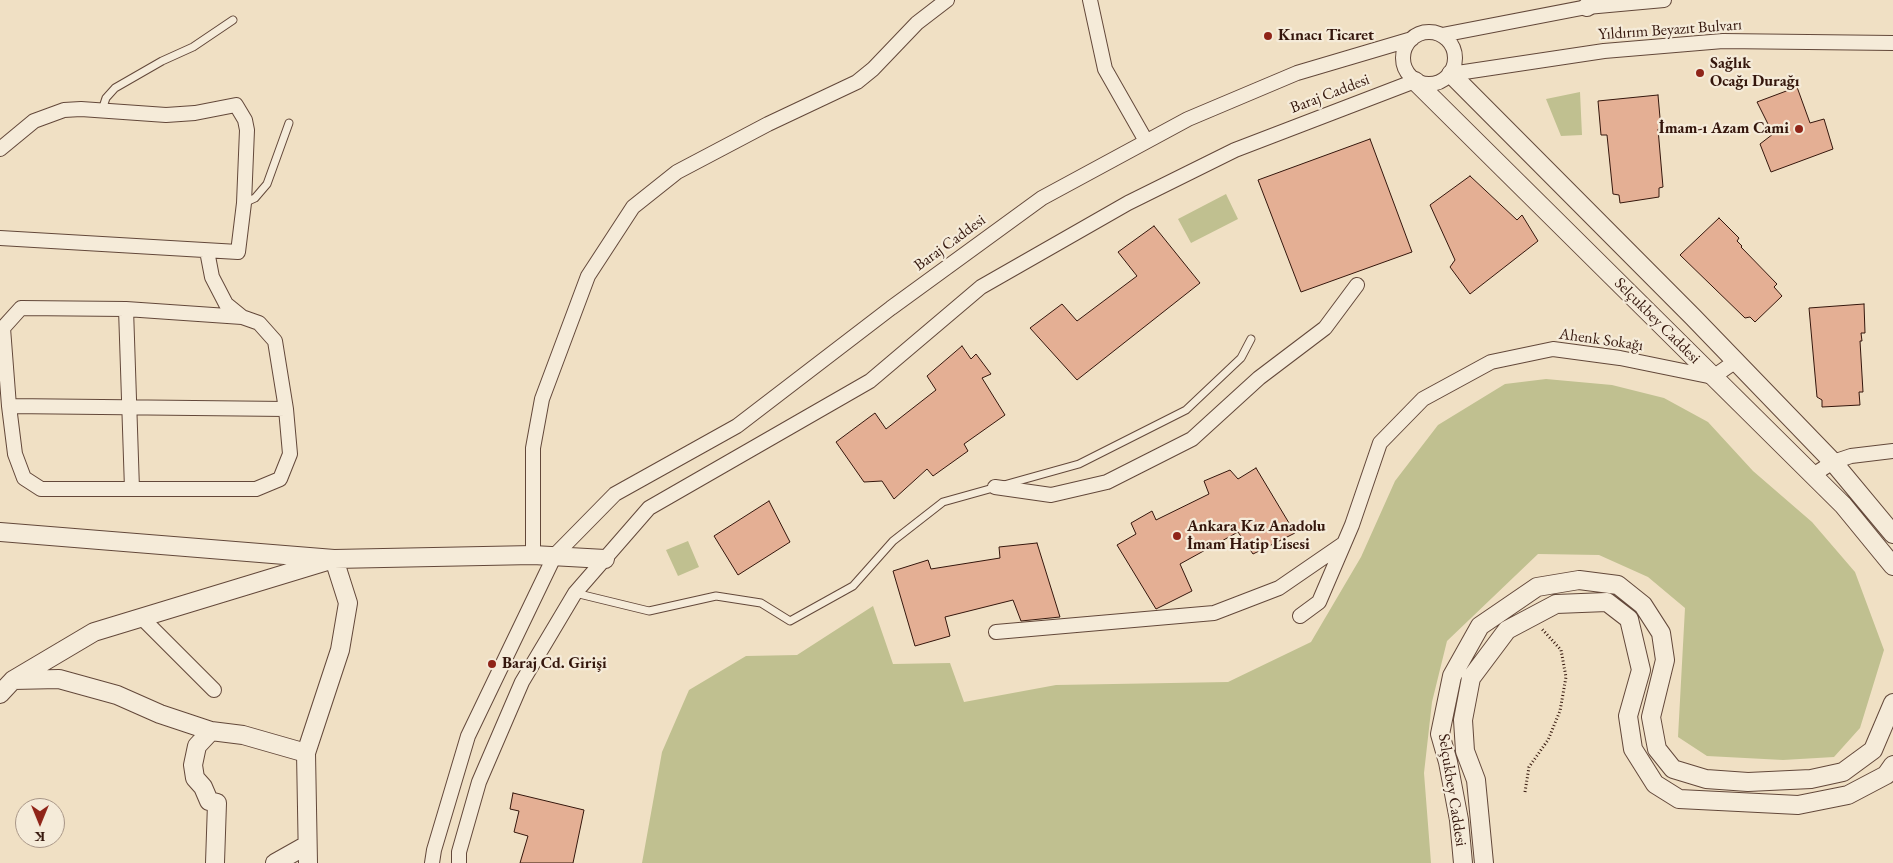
<!DOCTYPE html>
<html>
<head>
<meta charset="utf-8">
<style>
	body { margin:0 }
	#map { position:relative; width:1893px; height:863px; overflow:hidden; background:#f0e0c4; font-family:"EB Garamond",serif }
	canvas { display:block }
	.north { position:absolute; left:15px; top:798px; width:50px; height:50px; box-sizing:border-box; background:#f5ebd9; border:1px solid #a89687; border-radius:50%; rotate:180deg; font-size:14px; font-weight:700; line-height:20px; text-align:center; color:#34160c }
	.north::after { content:''; display:block; margin:auto; width:18px; height:22px; background:#8f2418; clip-path:polygon(50% 0,100% 100%,50% 72%,0 100%) }
</style>
</head>
<body>
<div id="map">
<canvas width="1893" height="863"></canvas>
<div class="north">K</div>
</div>
<script>
const ctx = document.querySelector('canvas').getContext('2d');
ctx.lineJoin = 'round';
function fill(path, color) {
  ctx.fillStyle = color;
  ctx.fill(path, 'evenodd');
}
function poly(rows) {
  const path = new Path2D();
  for (const r of rows) {
    if (r.length === 3) {
      path.moveTo(r[0] + r[2], r[1]);
      path.arc(r[0], r[1], r[2], 0, 2 * Math.PI);
      continue;
    }
    path.moveTo(r[0], r[1]);
    for (let i = 2; i < r.length; i += 2) path.lineTo(r[i], r[i + 1]);
  }
  return path;
}
function strokePath(path, color, width, dash) {
  ctx.strokeStyle = color;
  ctx.lineWidth = width;
  ctx.lineCap = dash ? 'butt' : 'round';
  ctx.setLineDash(dash || []);
  ctx.stroke(path);
}
function drawText(font, color, halo, rows, align = 'center') {
  ctx.font = font + ' "EB Garamond",serif';
  ctx.lineWidth = 4.5;
  ctx.setLineDash([]);
  ctx.textBaseline = 'middle';
  ctx.strokeStyle = halo;
  ctx.fillStyle = color;
  for (const [text, x, y, turn = 0] of rows) {
    ctx.save();
    ctx.translate(x, y);
    ctx.rotate((+turn || 0) * Math.PI / 180);
    ctx.textAlign = isNaN(turn) ? turn : align;
    if (halo) ctx.strokeText(text, 0, 0);
    ctx.fillText(text, 0, 0);
    ctx.restore();
  }
}
const green = poly([
	[1580,92,1582,135,1561,136,1546,99],
	[1226,194,1238,219,1191,243,1178,219],
	[1546,379,1612,385,1664,398,1708,422,1753,471,1812,522,1855,572,1884,650,1860,728,1834,757,1783,760,1707,756,1678,737,1685,608,1648,577,1599,555,1538,554,1447,641,1432,702,1424,773,1431,863,642,863,662,752,689,690,746,656,797,655,873,606,893,664,950,663,964,702,1056,685,1228,682,1311,642,1361,557,1395,481,1438,425,1505,384],
	[688,541,699,567,678,576,666,550]
]);
const building = poly([
	[1797,87,1810,123,1824,119,1833,149,1771,172,1760,144,1773,134,1757,102,1797,87],
	[1658,95,1661,129,1658,129,1663,187,1659,188,1659,197,1620,203,1619,195,1613,194,1607,135,1601,135,1598,101,1658,95],
	[1370,139,1412,252,1301,292,1258,180,1370,139],
	[1470,176,1517,220,1522,215,1538,241,1470,294,1450,267,1455,260,1430,205,1470,176],
	[1719,218,1739,238,1737,241,1742,246,1741,247,1777,284,1774,287,1782,296,1755,322,1750,317,1745,318,1680,255,1719,218],
	[1154,226,1200,283,1077,380,1030,328,1062,304,1077,321,1137,276,1118,252,1154,226],
	[1864,304,1865,333,1861,333,1862,341,1860,341,1863,392,1859,392,1860,405,1822,407,1822,400,1817,397,1809,308,1864,304],
	[962,346,971,359,976,354,991,374,982,378,1005,415,964,444,968,451,933,476,927,469,894,499,882,481,864,482,836,442,875,413,886,429,936,390,927,376,962,346],
	[1256,468,1295,533,1253,554,1238,532,1180,564,1192,591,1156,609,1117,545,1136,534,1131,523,1152,511,1156,520,1209,494,1204,481,1230,470,1238,479,1256,468],
	[769,501,790,542,738,575,714,536,769,501],
	[1037,543,1060,617,1021,621,1013,600,945,617,950,636,915,646,893,571,928,560,931,569,1000,558,999,547,1037,543],
	[513,793,584,810,573,863,520,863,528,836,514,832,519,811,510,809,513,793]
]);
const path = poly([
	[1525,792,1529,767,1548,740,1560,711,1566,677,1561,650,1542,629]
]);
const service = poly([
	[102,110,106,98,115,88,162,61,193,47,233,20],
	[244,203,255,198,267,184,289,123],
	[575,593,649,611,716,596,761,603,790,621,853,586,893,541,943,502,1079,464,1186,410,1241,358,1251,339]
]);
const minor = poly([
	[1090,0,1105,69,1146,141],
	[1429,58,26],
	[1442,35,1587,7,1664,0],
	[1451,74,1604,51,1723,41,1893,43],
	[0,149,34,121,64,110,81,109,166,115,195,113,236,105,245,120,247,130,244,203,238,252,0,238],
	[207,251,212,277,226,304,242,317],
	[21,308,126,309,242,317,259,323,275,341,286,409,290,454,280,479,256,489,41,489,24,478,15,454,9,406,3,328,21,308],
	[126,309,132,489],
	[9,406,286,409],
	[1813,475,1833,462,1851,456,1893,451],
	[995,487,1051,495,1107,482,1192,439,1259,378,1325,328,1357,285],
	[533,555,533,448,542,399,588,276,633,207,677,172,768,124,857,82,873,69,917,23,947,0],
	[1300,616,1319,602,1352,525,1380,443,1423,399,1491,362,1553,349,1620,358,1713,377,1736,361],
	[142,618,214,690],
	[996,632,1214,613,1279,588,1343,544],
	[432,863,434,850,468,736,555,555,615,494,737,426,891,308,1042,198,1188,119,1297,73,1412,39],
	[459,863,459,852,479,782,522,682,575,593,649,508,870,381,981,287,1128,203,1235,150,1415,81]
]);
const tertiary = poly([
	[1587,7,1596,0],
	[1451,74,1693,317,1833,462,1893,534],
	[1415,81,1843,505,1893,566],
	[0,532,334,559,533,555,605,559],
	[13,680,59,679,117,695,160,714,211,731],
	[0,694,13,680,94,632,334,559,348,603,340,650,306,753,308,863],
	[215,863,217,803,209,801,203,787,195,778,193,765,197,746,211,731,243,735,306,753],
	[275,863,307,845],
	[1463,863,1459,820,1448,762,1440,734,1452,676,1480,626,1537,587,1579,580,1618,585,1643,605,1661,633,1665,660,1651,717,1657,749,1673,769,1706,779,1748,782,1811,779,1843,772,1873,750,1893,703],
	[1484,863,1476,780,1465,751,1463,720,1471,678,1507,630,1556,604,1607,602,1629,619,1641,670,1628,716,1633,749,1655,784,1679,799,1798,805,1848,795,1886,775,1893,765]
]);
const markers = [
	[1268,36,5,"#8f2418"],
	[1700,73,5,"#8f2418"],
	[1799,129,5,"#8f2418"],
	[1177,536,5,"#8f2418"],
	[492,664,5,"#8f2418"]
];
const streetNames = [
	["Yıldırım Beyazıt Bulvarı",1670,30,-4],
	["Baraj Caddesi",1330,94,-21],
	["Baraj Caddesi",950,243,-36],
	["Selçukbey Caddesi",1657,321,45],
	["Ahenk Sokağı",1601,340,8],
	["Selçukbey Caddesi",1452,790,81]
];
const poiNames = [
	["Kınacı Ticaret",1278,36],
	["Sağlık",1710,64],
	["Ocağı Durağı",1710,82],
	["İmam-ı Azam Cami",1789,129,"right"],
	["Ankara Kız Anadolu",1187,527],
	["İmam Hatip Lisesi",1187,545],
	["Baraj Cd. Girişi",502,664]
];
fill(green, '#c0c090');
fill(building, '#e4af94');
strokePath(building, '#34160c', 1);
strokePath(service, '#63483a', 9);
strokePath(minor, '#63483a', 16);
strokePath(tertiary, '#63483a', 20);
strokePath(path, '#34160c', 3, [1, 2.5]);
strokePath(service, '#f5ebd9', 7);
strokePath(minor, '#f5ebd9', 14);
strokePath(tertiary, '#f5ebd9', 18);
for (const [x, y, r, color] of markers) {
  const dot = new Path2D();
  dot.arc(x, y, r, 0, 2 * Math.PI);
  ctx.fillStyle = color;
  ctx.fill(dot);
  strokePath(dot, '#f5ebd9', 2);
}
drawText('16px', '#34160c', '#f5ebd9', streetNames);
drawText('bold 16px', '#34160c', '#f5ebd9', poiNames, 'left');
</script>
</body>
</html>
